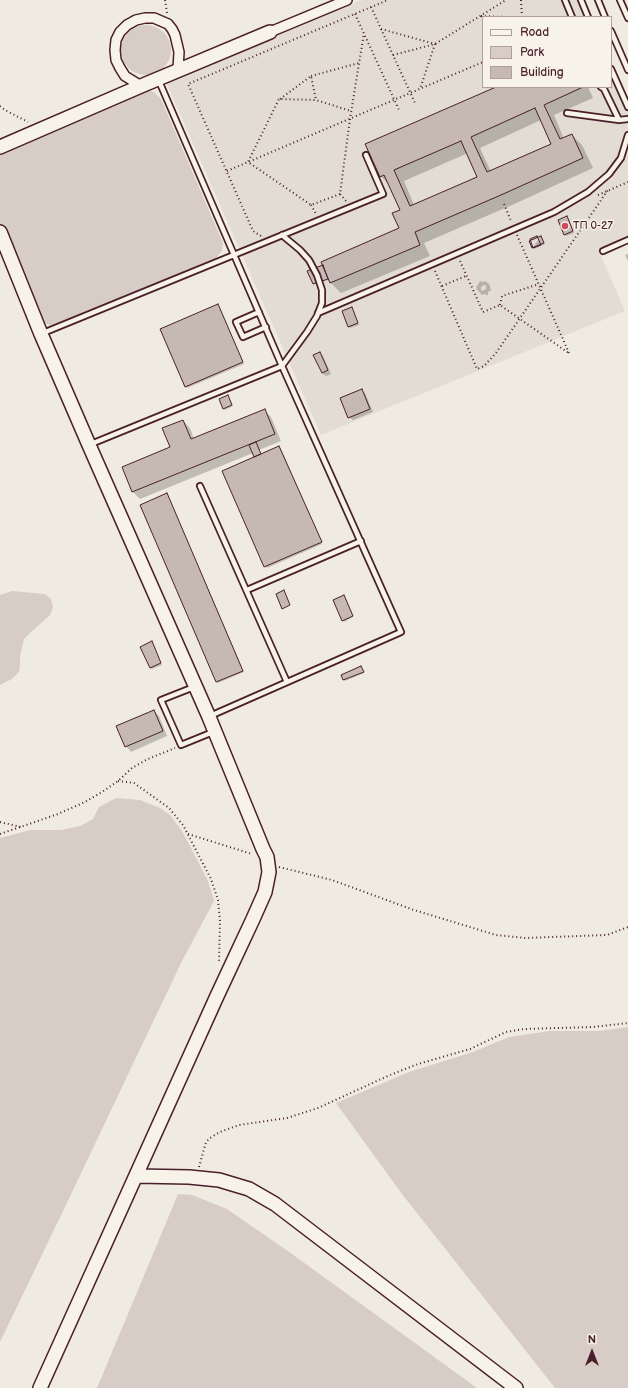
<!DOCTYPE html>
<html>
<head>
<meta charset="utf-8">
<style>
	body { margin:0 }
	#map { position:relative; width:628px; height:1388px; overflow:hidden; background:#f0ebe0; font-family:"Balsamiq Sans",sans-serif }
	canvas { display:block }
	.legend { position:absolute; left:482px; top:16px; width:130px; height:72px; box-sizing:border-box; background:#f7f3e8; border:1px solid #b29e9c; margin:0; padding:5px 7px; list-style:none; font-size:12px; color:#4a1f2b }
	.legend li { display:flex; align-items:center; gap:8px; height:20px }
	.legend b { width:20px; border:1px solid #b29e9c }
	.north { position:absolute; left:572px; top:1332px; width:40px; height:40px; -webkit-text-stroke:3px #f7f3e8; paint-order:stroke; rotate:0deg; font-size:11px; font-weight:700; line-height:16px; text-align:center; color:#4a1f2b }
	.north::after { content:''; display:block; margin:auto; width:14px; height:18px; background:#4a1f2b; clip-path:polygon(50% 0,100% 100%,50% 72%,0 100%) }
</style>
</head>
<body>
<div id="map">
<canvas width="628" height="1388"></canvas>
<ul class="legend">
<li><b style="height:5px;background:#f7f3e8"></b>Road</li>
<li><b style="height:11px;background:#d8cdc6"></b>Park</li>
<li><b style="height:11px;background:#c6b8b3"></b>Building</li>
</ul>
<div class="north">N</div>
</div>
<script>
const ctx = document.querySelector('canvas').getContext('2d');
ctx.lineJoin = 'round';
function fill(path, color) {
  ctx.fillStyle = color;
  ctx.fill(path, 'evenodd');
}
function poly(rows) {
  const path = new Path2D();
  for (const r of rows) {
    if (r.length === 3) {
      path.moveTo(r[0] + r[2], r[1]);
      path.arc(r[0], r[1], r[2], 0, 2 * Math.PI);
      continue;
    }
    path.moveTo(r[0], r[1]);
    for (let i = 2; i < r.length; i += 2) path.lineTo(r[i], r[i + 1]);
  }
  return path;
}
function strokePath(path, color, width, dash) {
  ctx.strokeStyle = color;
  ctx.lineWidth = width;
  ctx.lineCap = dash ? 'butt' : 'round';
  ctx.setLineDash(dash || []);
  ctx.stroke(path);
}
function drawText(font, color, halo, rows, align = 'center') {
  ctx.font = font + ' "Balsamiq Sans",sans-serif';
  ctx.lineWidth = 3;
  ctx.setLineDash([]);
  ctx.textBaseline = 'middle';
  ctx.strokeStyle = halo;
  ctx.fillStyle = color;
  for (const [text, x, y, turn = 0] of rows) {
    ctx.save();
    ctx.translate(x, y);
    ctx.rotate((+turn || 0) * Math.PI / 180);
    ctx.textAlign = isNaN(turn) ? turn : align;
    if (halo) ctx.strokeText(text, 0, 0);
    ctx.fillText(text, 0, 0);
    ctx.restore();
  }
}
const built = poly([
	[361,0,579,0,586,17,483,17,483,87,611,87,611,73,628,111,628,236,598,249,625,311,321,435,166,82]
]);
const green = poly([
	[146,50,25],
	[144,90,154,92,161,99,223,243,222,251,216,258,58,325,49,325,41,321,0,224,0,153],
	[12,591,45,594,51,599,53,607,50,615,30,633,24,639,20,656,20,664,19,672,12,679,0,685,0,595],
	[116,798,140,800,160,808,170,815,182,831,191,848,208,881,214,901,182,961,65,1207,0,1342,0,838,31,830,61,830,80,826,93,819,99,807],
	[628,1027,628,1388,555,1388,402,1194,336,1103,409,1072,473,1052,509,1037,550,1031,600,1031],
	[178,1194,192,1195,227,1209,292,1254,477,1388,97,1388]
]);
const shadow = poly([
	[498,87,588,87,593,98,554,115,564,139,572,135,582,145,593,168,512,205,424,243,430,256,341,293,331,283,329,280,315,285,333,278,332,276,313,283,401,229,401,210,390,186,381,176],
	[541,120,552,144,491,172,480,148],
	[468,153,478,177,414,205,404,181],
	[568,219,574,233,566,236,559,221],
	[541,237,545,244,534,249,533,247],
	[628,254,628,261,625,255],
	[480,281,483,282,485,281,489,284,491,290,488,292,488,295,487,295,484,294,482,295,476,288],
	[484,285,486,286,486,289,482,291,481,290,481,287],
	[219,307,244,364,187,388,161,330],
	[353,310,359,325,350,328,349,327],
	[320,353,323,356,331,374,326,376,322,373],
	[361,390,365,393,373,412,353,420,349,417],
	[228,396,233,406,225,410,223,408],
	[264,410,271,417,281,441,259,450,261,455,279,447,281,449,322,544,267,568,223,472,255,458,253,453,140,499,133,492,123,468,171,448,183,421,190,428,194,439],
	[167,494,244,672,218,683,216,682],
	[345,598,353,617,344,622,343,620],
	[153,644,162,665,152,669,150,668],
	[361,667,364,673,345,681,344,680],
	[154,711,159,716,167,736,131,752,126,746]
]);
const building = poly([
	[496,87,583,87,544,105,560,139,572,134,583,158,501,195,415,232,420,245,330,283,321,262,399,228,392,213,400,210,384,175,380,177,365,144,496,87],
	[535,108,551,144,487,172,471,137,535,108],
	[461,141,477,177,410,206,394,170,461,141],
	[567,216,573,231,564,235,558,220,567,216],
	[537,236,541,245,533,248,530,239,537,236],
	[541,236,544,243,532,248,529,241,541,236],
	[323,265,328,279,313,284,307,271,323,265],
	[218,304,243,362,185,387,160,329,218,304],
	[352,307,358,323,348,327,342,311,352,307],
	[320,352,328,370,322,373,313,355,320,352],
	[362,389,370,409,348,418,340,398,362,389],
	[228,395,232,405,223,409,219,399,228,395],
	[265,409,275,434,132,492,122,467,170,447,162,428,183,420,191,439,265,409],
	[256,442,261,454,254,457,249,445,256,442],
	[279,446,322,542,264,567,222,471,279,446],
	[167,493,243,671,216,682,140,505,167,493],
	[284,590,290,605,282,609,276,594,284,590],
	[344,595,353,616,342,621,333,600,344,595],
	[152,641,161,663,150,668,140,647,152,641],
	[361,666,364,672,343,680,341,675,361,666],
	[154,710,163,731,125,747,116,726,154,710]
]);
const path = poly([
	[165,0,167,13],
	[521,0,522,17],
	[371,7,415,103],
	[355,14,399,110],
	[481,16,506,17],
	[381,29,435,44,420,89],
	[393,55,435,44,506,0],
	[311,76,359,63],
	[280,99,311,76,316,100],
	[0,106,5,110,28,122],
	[227,171,483,62],
	[340,194,311,205,248,162,279,99,316,100,351,111],
	[598,195,628,182],
	[346,201,340,194,350,119,364,33],
	[504,204,511,221],
	[311,205,316,214],
	[517,235,569,353],
	[261,236,253,231,188,84,388,0],
	[460,261,483,312,500,305,570,354],
	[435,271,477,369,484,366,496,353,608,190],
	[442,286,466,276],
	[500,305,502,296,539,284],
	[118,781,134,783,169,808,183,825,211,879,218,900,220,921,219,963],
	[0,822,21,827],
	[0,834,58,814,85,802,102,792,118,781,132,768,148,759,175,748],
	[188,834,252,854],
	[279,867,332,880,414,910,496,935,525,938,607,935,628,927],
	[199,1167,206,1142,210,1138,220,1132,239,1125,287,1118,318,1108,390,1075,418,1064,470,1049,506,1032,524,1029,593,1027,628,1023]
]);
const lane = poly([
	[565,0,572,17],
	[581,0,588,17],
	[598,0,605,17],
	[620,0,628,18],
	[611,31,628,70],
	[611,69,628,107],
	[159,81,282,366,401,632,210,716],
	[601,87,604,89,619,120],
	[567,113,619,120,628,119],
	[603,251,628,240],
	[259,312,236,322,243,337,266,327],
	[318,313,554,212,588,192,609,174,621,158,628,135],
	[43,333,383,194,366,155],
	[91,444,282,366,307,332,317,316,322,303,322,290,317,275,309,260,300,250,282,235],
	[200,486,287,682],
	[247,590,361,541],
	[194,687,161,700,181,745,213,732]
]);
const street = poly([
	[270,32,347,0],
	[141,86,125,76,120,68,116,60,115,50,116,40,120,32,127,25,136,20,145,18,154,18,168,24,172,29,175,35,179,52,178,70]
]);
const secondary = poly([
	[0,147,141,86,270,32],
	[0,232,41,334,89,445,209,717,263,849,267,857,269,872,265,892,253,919,217,996,40,1388],
	[137,1176,189,1177,219,1180,249,1189,275,1204,516,1388]
]);
const markers = [
	[565,226,4,"#d1495b"]
];
const poiNames = [
	["ТП 0-27",573,226]
];
fill(built, '#e3dcd2');
fill(green, '#d8cdc6');
fill(shadow, '#0003');
fill(building, '#c6b8b3');
strokePath(building, '#4a1f2b', 1);
strokePath(lane, '#4a1f2b', 8);
strokePath(street, '#4a1f2b', 12);
strokePath(secondary, '#4a1f2b', 16);
strokePath(path, '#4a1f2b', 2, [1, 3]);
strokePath(lane, '#f7f3e8', 4.5);
strokePath(street, '#f7f3e8', 9);
strokePath(secondary, '#f7f3e8', 13);
for (const [x, y, r, color] of markers) {
  const dot = new Path2D();
  dot.arc(x, y, r, 0, 2 * Math.PI);
  ctx.fillStyle = color;
  ctx.fill(dot);
  strokePath(dot, '#f7f3e8', 1.5);
}
drawText('11px', '#4a1f2b', '#f7f3e8', poiNames, 'left');
</script>
</body>
</html>
